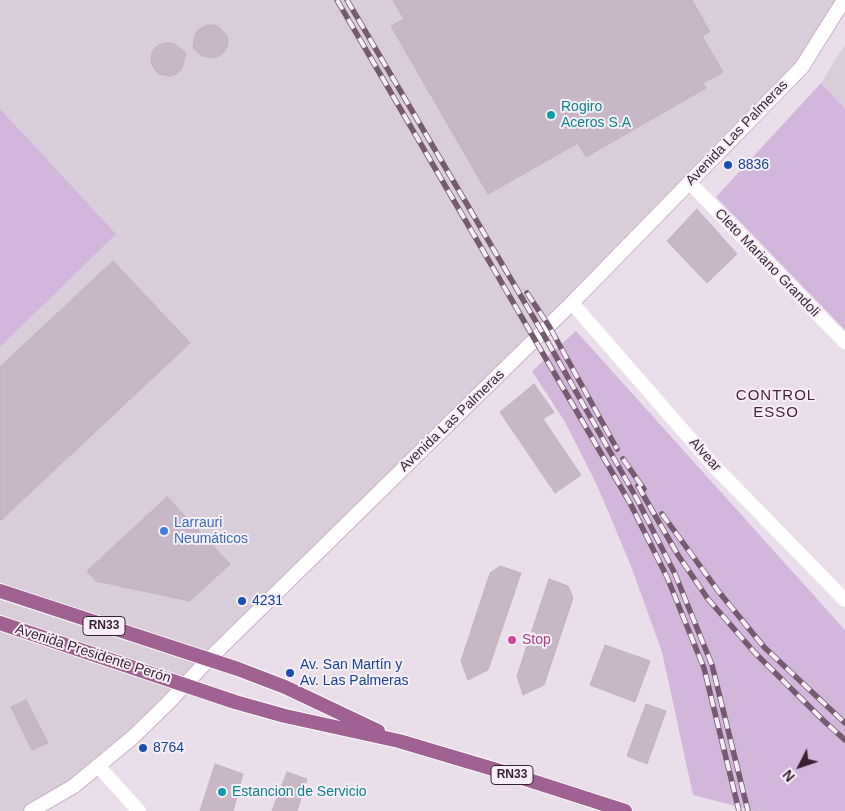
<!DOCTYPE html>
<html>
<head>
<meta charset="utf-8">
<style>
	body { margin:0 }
	#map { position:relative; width:845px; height:811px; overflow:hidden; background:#eadeea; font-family:Arial,sans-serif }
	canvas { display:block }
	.north { position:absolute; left:775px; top:741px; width:50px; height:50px; -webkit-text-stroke:4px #f7eff7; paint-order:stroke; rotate:229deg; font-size:14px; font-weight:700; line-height:20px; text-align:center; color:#3a1f34 }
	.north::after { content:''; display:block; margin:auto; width:18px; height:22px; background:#3a1f34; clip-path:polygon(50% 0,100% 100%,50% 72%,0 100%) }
</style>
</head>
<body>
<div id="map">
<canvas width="845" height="811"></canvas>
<div class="north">N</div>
</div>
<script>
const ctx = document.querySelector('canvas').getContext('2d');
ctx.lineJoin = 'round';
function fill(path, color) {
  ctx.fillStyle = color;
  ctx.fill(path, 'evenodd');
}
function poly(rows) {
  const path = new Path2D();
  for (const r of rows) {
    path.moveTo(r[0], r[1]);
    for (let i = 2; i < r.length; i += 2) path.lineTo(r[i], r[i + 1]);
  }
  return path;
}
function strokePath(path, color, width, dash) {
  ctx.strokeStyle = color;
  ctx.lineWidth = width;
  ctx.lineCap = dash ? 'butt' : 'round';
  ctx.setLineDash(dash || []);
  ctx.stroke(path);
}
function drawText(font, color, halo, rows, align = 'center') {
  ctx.font = font + ' Arial,sans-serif';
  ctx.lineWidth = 4;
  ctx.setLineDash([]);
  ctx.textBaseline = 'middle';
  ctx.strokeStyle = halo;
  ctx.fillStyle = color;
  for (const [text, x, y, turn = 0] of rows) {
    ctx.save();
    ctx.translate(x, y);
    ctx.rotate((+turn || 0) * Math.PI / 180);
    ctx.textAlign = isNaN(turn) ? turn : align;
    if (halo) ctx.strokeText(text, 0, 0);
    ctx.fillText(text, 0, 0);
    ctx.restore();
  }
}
const built = poly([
	[0,0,844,0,802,67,122,747,31,811,0,811],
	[845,44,845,109,821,83]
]);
const green = poly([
	[821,83,845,109,845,330,716,197],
	[0,109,116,234,0,347],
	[576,331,845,630,845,811,755,811,693,795,662,652,631,566,596,483,565,422,532,371]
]);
const building = poly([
	[393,0,692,0,710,32,702,36,723,72,703,83,706,88,586,157,578,143,488,194,391,26,404,19,393,0],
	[208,25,214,25,219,27,227,36,228,42,227,47,224,52,219,56,214,58,202,56,193,48,195,35,198,30,203,27,208,25],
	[165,43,171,43,176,45,186,53,183,65,181,70,176,74,170,76,159,74,155,70,152,65,151,59,152,53,155,48,159,45,165,43],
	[697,209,737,254,707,283,667,241,697,209],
	[113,261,190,343,0,521,0,367,113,261],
	[534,384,554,412,543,419,581,475,555,493,500,412,534,384],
	[167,497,230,564,190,601,96,581,87,571,167,497],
	[500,566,521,573,488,670,468,680,461,661,490,573,500,566],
	[549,579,568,586,573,598,544,685,523,695,517,676,549,579],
	[605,645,650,661,635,702,590,685,605,645],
	[26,700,48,743,32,750,11,707,26,700],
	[646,704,666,711,647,764,627,756,646,704],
	[215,764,243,774,233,811,200,811,215,764],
	[287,772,307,779,297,811,272,811,287,772]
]);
const minor = poly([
	[690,183,845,342],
	[572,303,714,466,845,600],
	[98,766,139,811]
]);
const secondary = poly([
	[31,811,74,786,133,737,169,702,208,660,572,303,802,67,844,0]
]);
const primary = poly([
	[0,591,238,669,285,687,378,731],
	[0,623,235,702,285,716,399,741,510,774,625,811]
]);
const rail = poly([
	[337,0,630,503,667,577,704,668,739,811],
	[347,0,542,332,637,499,675,574,712,665,748,811],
	[527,293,549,326,617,449],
	[623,459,644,489],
	[638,486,678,555,708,599,755,653,825,722,845,740],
	[662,514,719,592,764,647,845,723]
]);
const markers = [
	[551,115,5,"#0f9aa8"],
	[728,165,5,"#1a4fb4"],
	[164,531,5,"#3f7fe0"],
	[242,601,5,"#1a4fb4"],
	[512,640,5,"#d1479c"],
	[290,673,5,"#1a4fb4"],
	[143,748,5,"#1a4fb4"],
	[222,792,5,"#0f9aa8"]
];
const shields = [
	[104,626,42],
	[512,775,42]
];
const shieldNames = [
	["RN33",104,626],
	["RN33",512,775]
];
const cultureNames = [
	["Rogiro",561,107],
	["Aceros S.A",561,123],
	["Estancion de Servicio",232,792]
];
const streetNames = [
	["Avenida Las Palmeras",737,133,-46],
	["Cleto Mariano Grandoli",767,263,46],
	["Avenida Las Palmeras",452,421,-44],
	["Alvear",705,455,48],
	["Avenida Presidente Perón",93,654,18]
];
const transitNames = [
	["8836",738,165],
	["4231",252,601],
	["Av. San Martín y",300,665],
	["Av. Las Palmeras",300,681],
	["8764",153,748]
];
const shopNames = [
	["Larrauri",174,523],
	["Neumáticos",174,539]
];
const hotelNames = [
	["Stop",522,640]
];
const neighbourhoodNames = [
	["CONTROL",776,396],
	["ESSO",776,413]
];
fill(built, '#dacdda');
fill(green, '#d3b6dc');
fill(building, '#c8b7c7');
strokePath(building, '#c4b1c2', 1);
strokePath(secondary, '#cab1c7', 16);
strokePath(primary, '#fff', 16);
strokePath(minor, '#fff', 14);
strokePath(secondary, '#fff', 14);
strokePath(primary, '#a06292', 14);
strokePath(rail, '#765a70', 5.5);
strokePath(rail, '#f7eff7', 4, [11]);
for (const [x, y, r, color] of markers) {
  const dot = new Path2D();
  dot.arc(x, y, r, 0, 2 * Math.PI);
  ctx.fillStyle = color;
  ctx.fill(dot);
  strokePath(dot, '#f7eff7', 2);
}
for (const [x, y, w] of shields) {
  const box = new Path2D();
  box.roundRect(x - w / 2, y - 9.5, w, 19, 4);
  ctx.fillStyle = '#f7eff7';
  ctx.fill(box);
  strokePath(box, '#3a1f34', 1);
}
drawText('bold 12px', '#3a1f34', null, shieldNames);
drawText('14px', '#0d838f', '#f7eff7', cultureNames, 'left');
drawText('14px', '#3a1f34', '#f7eff7', streetNames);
drawText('14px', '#164399', '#f7eff7', transitNames, 'left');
drawText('14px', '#366cbe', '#f7eff7', shopNames, 'left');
drawText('14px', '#b23c85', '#f7eff7', hotelNames, 'left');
ctx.letterSpacing = '1px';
drawText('15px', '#4c1c40', '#f7eff7', neighbourhoodNames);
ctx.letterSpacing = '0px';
</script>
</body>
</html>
